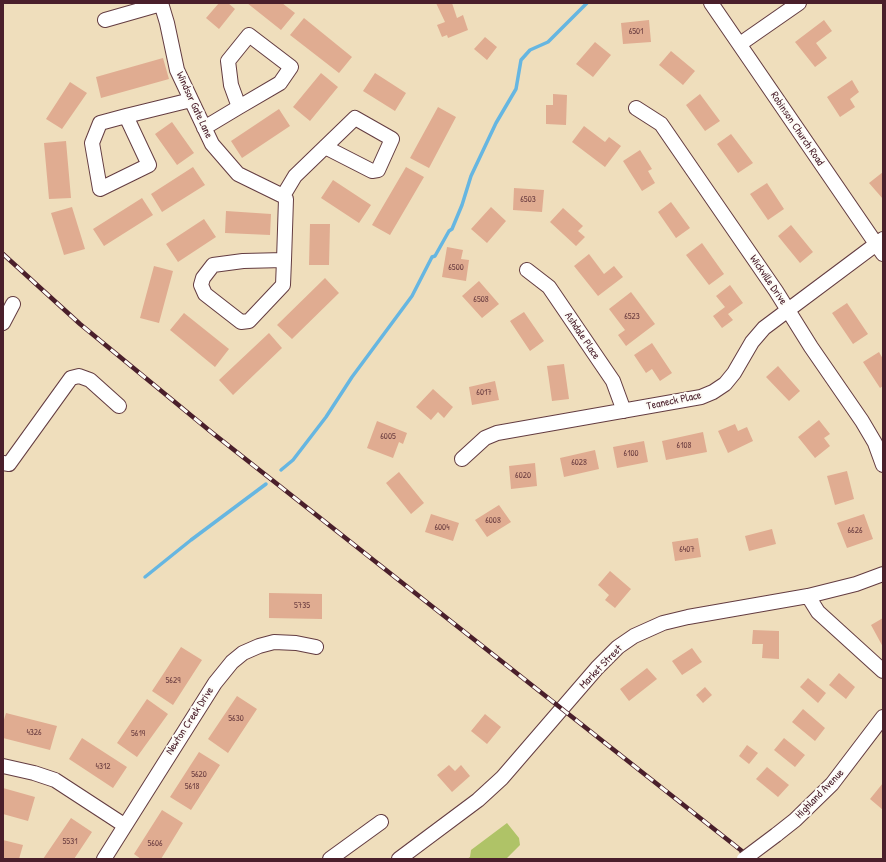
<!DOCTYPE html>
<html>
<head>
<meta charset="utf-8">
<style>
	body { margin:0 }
	#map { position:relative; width:886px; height:862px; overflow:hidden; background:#efdebc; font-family:"Patrick Hand",sans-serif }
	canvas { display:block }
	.frame { position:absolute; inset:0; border:4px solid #4a1f2b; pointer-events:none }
</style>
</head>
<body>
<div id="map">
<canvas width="886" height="862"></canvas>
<div class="frame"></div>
</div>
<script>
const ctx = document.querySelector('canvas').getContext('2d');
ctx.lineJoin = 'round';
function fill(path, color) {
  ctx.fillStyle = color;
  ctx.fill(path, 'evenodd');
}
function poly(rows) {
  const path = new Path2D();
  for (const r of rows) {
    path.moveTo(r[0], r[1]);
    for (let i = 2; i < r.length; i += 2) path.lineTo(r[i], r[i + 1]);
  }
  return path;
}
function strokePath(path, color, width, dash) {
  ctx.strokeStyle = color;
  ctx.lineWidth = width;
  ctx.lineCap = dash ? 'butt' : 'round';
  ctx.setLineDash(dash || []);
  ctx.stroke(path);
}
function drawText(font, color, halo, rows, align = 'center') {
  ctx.font = font + ' "Patrick Hand",sans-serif';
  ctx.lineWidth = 4;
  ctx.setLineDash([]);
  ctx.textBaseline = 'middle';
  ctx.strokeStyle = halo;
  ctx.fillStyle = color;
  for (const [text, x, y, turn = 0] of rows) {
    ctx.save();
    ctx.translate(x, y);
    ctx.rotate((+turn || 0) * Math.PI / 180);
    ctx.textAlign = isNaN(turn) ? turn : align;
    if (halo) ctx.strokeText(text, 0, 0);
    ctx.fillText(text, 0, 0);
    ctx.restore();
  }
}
const green = poly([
	[507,823,519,838,520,845,506,859,467,859,470,857,471,850]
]);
const stream = poly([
	[281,470,293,460,326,417,352,377,412,296,432,257,435,256,449,231,452,229,462,205,471,176,496,123,516,89,521,60,530,50,548,42,587,3],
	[145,577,191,540,266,484]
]);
const building = poly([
	[219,3,228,3,235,9,219,29,206,18],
	[247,3,282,3,295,13,281,30],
	[436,3,452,3,457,18,463,15,468,30,448,38,447,35,442,37,437,25,445,22],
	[304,18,352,57,339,73,290,35],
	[649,20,651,42,623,44,621,23],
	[824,20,832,31,816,43,827,58,815,67,795,42],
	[485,37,497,47,487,60,474,49],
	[595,42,611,55,593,77,576,64],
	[671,51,695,71,683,85,659,65],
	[163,58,169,79,101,98,96,77],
	[321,73,338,87,310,121,293,107],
	[375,73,406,93,395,111,363,91],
	[852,80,859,92,850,99,855,107,840,117,827,97],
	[70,82,87,93,62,129,46,119],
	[553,94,567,95,566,125,546,124,546,105,553,105],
	[700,94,720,121,705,131,686,105],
	[438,107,456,117,429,168,410,158],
	[279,109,290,126,242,158,231,141],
	[172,122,194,153,177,165,155,134],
	[584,126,605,142,609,137,621,146,605,167,572,142],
	[731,134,753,163,738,173,717,144],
	[66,141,71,198,49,199,44,143],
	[640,150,652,169,648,171,655,183,642,191,623,161],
	[193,167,205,185,162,212,151,194],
	[406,167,424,177,390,235,372,225],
	[883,172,883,199,869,183],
	[333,180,371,205,359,223,321,198],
	[767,183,784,209,768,220,750,194],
	[514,188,544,190,542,212,513,210],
	[142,198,153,215,104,246,93,229],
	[671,202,690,228,676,238,658,212],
	[72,207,85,249,64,255,51,213],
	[491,207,506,221,487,243,471,229],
	[563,208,583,226,578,231,585,237,576,246,550,222],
	[226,211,271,214,270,235,225,233],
	[204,219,216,237,178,262,166,244],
	[310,224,330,224,329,265,309,265],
	[791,225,813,252,800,263,778,236],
	[702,243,724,274,709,285,686,255],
	[447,247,463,250,461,259,469,260,466,281,442,277],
	[589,254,604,274,614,266,623,277,598,296,574,266],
	[154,266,173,271,159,323,140,318],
	[325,278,339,293,292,339,277,325],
	[479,281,499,304,482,318,462,296],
	[730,285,743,303,728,314,733,320,722,328,713,316,725,307,716,296],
	[631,292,655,324,626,346,618,335,625,330,609,309],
	[847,303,868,334,853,344,832,313],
	[524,312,544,341,530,351,510,321],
	[184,313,229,349,215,367,170,330],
	[269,333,282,348,233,395,219,380],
	[652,343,672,373,660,381,652,369,646,373,634,355],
	[879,352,883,359,883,386,880,388,863,362],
	[564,364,569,399,552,401,547,366],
	[778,366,800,391,789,401,766,377],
	[495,381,499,400,472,405,469,387],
	[433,389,453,407,444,418,438,412,431,420,416,407],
	[819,420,830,434,824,438,830,446,815,458,798,437],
	[377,421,407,433,403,444,399,442,393,458,367,448],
	[735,424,738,431,747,427,753,441,728,453,718,431],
	[703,432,707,452,666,460,662,441],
	[644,441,648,462,617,468,613,447],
	[595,450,599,469,564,477,560,458],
	[535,463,537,486,511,489,509,466],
	[847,471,854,499,835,505,827,476],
	[399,472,424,503,411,514,386,483],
	[499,505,511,522,487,537,475,520],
	[431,514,459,523,453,541,425,532],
	[864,514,873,539,847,548,837,523],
	[772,529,776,544,749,551,745,536],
	[698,538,701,557,675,561,672,542],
	[610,571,631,589,615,608,605,600,609,595,598,585],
	[269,593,322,594,322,619,269,618],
	[883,618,883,647,871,625],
	[753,630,779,631,779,659,762,658,763,644,752,644],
	[181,647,202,660,173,705,152,691],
	[692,648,702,662,682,675,672,661],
	[647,668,657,679,629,701,620,689],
	[839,673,855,687,846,699,829,685],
	[808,678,826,693,818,703,800,687],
	[705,687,712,695,703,703,696,695],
	[237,696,257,709,228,753,208,739],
	[147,699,168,714,137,757,117,743],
	[803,709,825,728,815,741,792,722],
	[6,713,57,726,50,750,3,738,3,723],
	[485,714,501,727,487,744,471,731],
	[82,738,127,767,113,788,69,759],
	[784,738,805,755,795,767,774,750],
	[747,745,758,753,749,764,739,756],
	[199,752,220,765,191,810,170,797],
	[449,765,455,771,461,765,470,776,452,792,437,775],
	[767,767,789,785,778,797,756,779],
	[883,783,883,810,870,799],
	[3,788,35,797,28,821,3,814],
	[162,810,183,823,161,859,141,859,134,854],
	[71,818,92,832,74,859,43,859],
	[3,840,23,845,19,859,3,859]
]);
const minor = poly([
	[161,3,167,23,177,70,212,144,238,174,283,196],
	[711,3,883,254],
	[105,20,161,4],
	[740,44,799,3],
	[636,108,661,124,776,291,811,347,862,421,875,443,883,465],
	[126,116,149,165,100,189,92,143,100,123,126,116,191,100],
	[204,128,239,107,280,83,291,67,249,35,228,61,231,85,239,107],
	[283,196,286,199,284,260,283,285,249,321,241,322,205,294,201,285,203,278,213,265,243,261,284,260],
	[283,196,295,176,355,118,392,139,378,170,372,171,325,147],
	[527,270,549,287,613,381,624,411],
	[3,323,13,304],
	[462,459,485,438,497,433,701,397,713,392,725,384,734,373,752,342,764,328,883,239],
	[3,463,9,464,71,378,79,376,90,380,119,406],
	[808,596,818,612,883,671],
	[3,766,34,773,55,780,124,825],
	[776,835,795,820,832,784,883,717],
	[104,859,215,683,232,662,243,653,259,646,274,642,296,643,316,647],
	[330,859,381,822],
	[399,859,478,800,502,778,597,668,618,647,634,636,663,623,688,617,808,596,856,584,883,574]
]);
const rail = poly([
	[3,254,80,324,210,431,752,859]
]);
const minorBridge = poly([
	[744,859,776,835]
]);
const numberNames = [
	["6501",636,32],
	["6503",528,200],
	["6500",456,268],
	["6508",481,300],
	["6523",632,317],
	["6017",484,393],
	["6005",388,437],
	["6108",684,446],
	["6100",631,454],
	["6028",579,463],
	["6020",523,476],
	["6008",493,521],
	["6004",442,528],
	["6626",855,531],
	["6407",687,550],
	["5735",302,606],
	["5629",173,681],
	["5630",236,719],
	["4326",34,733],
	["5619",138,734],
	["4312",103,767],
	["5620",199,775],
	["5618",192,787],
	["5531",70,842],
	["5606",155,844]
];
const streetNames = [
	["Windsor Gate Lane",194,105,65],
	["Robinson Church Road",797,129,56],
	["Wickville Drive",768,280,56],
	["Ashdale Place",582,336,56],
	["Teaneck Place",674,401,-12],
	["Market Street",601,667,-46],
	["Newton Creek Drive",190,721,-57],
	["Highland Avenue",820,794,-46]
];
fill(green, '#afc367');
strokePath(stream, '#66b6e1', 3.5);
fill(building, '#e0ac91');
strokePath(minor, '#633c41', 16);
strokePath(minor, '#fff', 14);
strokePath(rail, '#4a1f2b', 4.5);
strokePath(rail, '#fdfcf7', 3, [9]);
strokePath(minorBridge, '#633c41', 16, []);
strokePath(minorBridge, '#fff', 14);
drawText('9px', '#704244', null, numberNames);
drawText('11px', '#4a1f2b', '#fdfcf7', streetNames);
</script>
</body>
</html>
